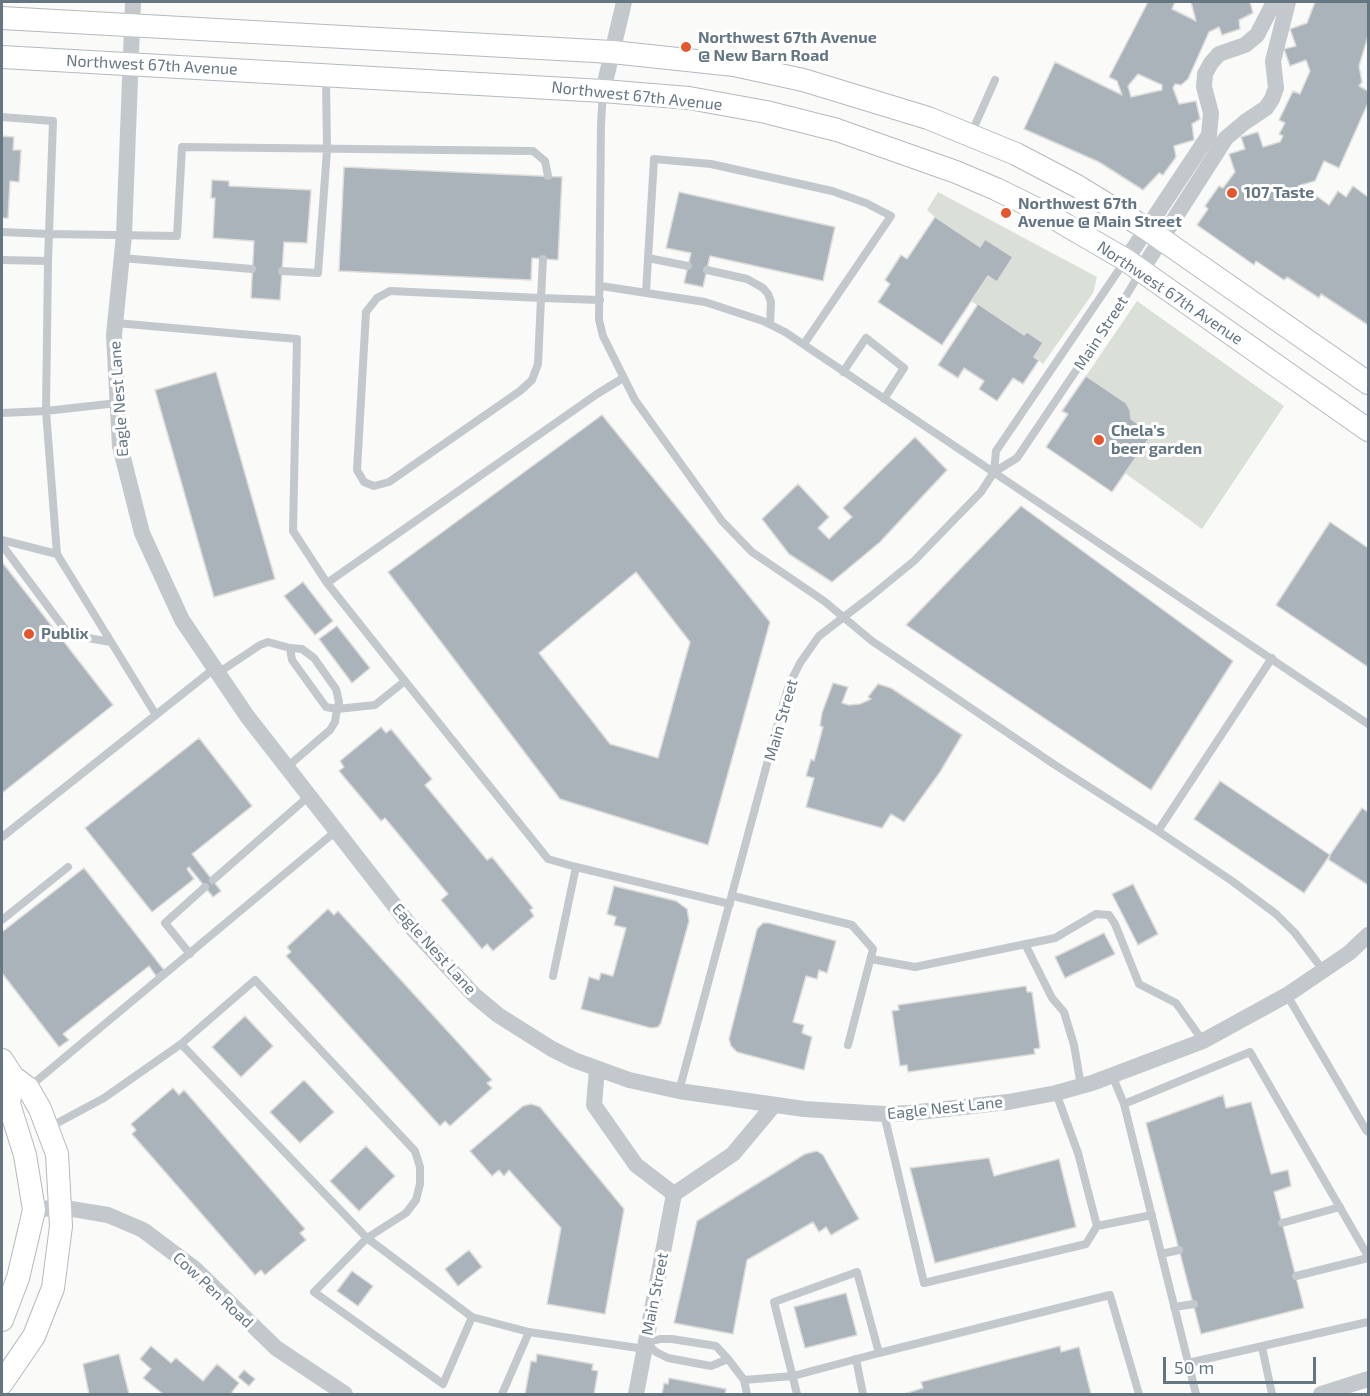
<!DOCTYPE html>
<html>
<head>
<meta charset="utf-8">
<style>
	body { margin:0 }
	#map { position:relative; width:1370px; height:1396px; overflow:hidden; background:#fafaf8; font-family:"Exo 2",sans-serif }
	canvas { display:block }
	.frame { position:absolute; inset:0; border:3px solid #657683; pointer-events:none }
	.scale { position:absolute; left:1163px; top:1357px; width:153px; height:27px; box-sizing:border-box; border:3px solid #657683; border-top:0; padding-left:8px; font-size:18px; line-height:21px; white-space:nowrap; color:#657683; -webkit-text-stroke:4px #fff; paint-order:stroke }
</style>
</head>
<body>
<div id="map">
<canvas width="1370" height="1396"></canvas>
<div class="frame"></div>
<div class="scale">50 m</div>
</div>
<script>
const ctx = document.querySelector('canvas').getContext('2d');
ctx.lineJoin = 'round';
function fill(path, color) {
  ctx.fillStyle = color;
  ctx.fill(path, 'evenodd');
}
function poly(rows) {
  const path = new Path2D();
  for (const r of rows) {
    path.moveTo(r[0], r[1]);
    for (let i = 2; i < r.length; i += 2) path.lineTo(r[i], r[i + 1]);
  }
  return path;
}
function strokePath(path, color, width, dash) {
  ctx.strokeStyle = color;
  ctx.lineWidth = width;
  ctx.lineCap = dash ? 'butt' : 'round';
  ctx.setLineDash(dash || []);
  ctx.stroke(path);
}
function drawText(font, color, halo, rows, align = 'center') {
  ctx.font = font + ' "Exo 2",sans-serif';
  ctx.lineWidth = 6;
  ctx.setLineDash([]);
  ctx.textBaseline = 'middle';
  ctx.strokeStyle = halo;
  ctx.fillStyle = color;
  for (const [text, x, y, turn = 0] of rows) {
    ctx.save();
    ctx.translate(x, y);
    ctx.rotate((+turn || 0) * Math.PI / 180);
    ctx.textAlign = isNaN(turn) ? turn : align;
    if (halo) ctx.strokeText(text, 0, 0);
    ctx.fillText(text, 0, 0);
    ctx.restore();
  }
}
const green = poly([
	[938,192,1097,277,1093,293,1043,364,1034,357,1043,343,1027,333,1024,335,971,301,988,276,1012,257,985,239,980,247,935,217,927,210],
	[1137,301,1284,406,1202,529,1125,473,1152,434,1131,419,1130,410,1126,403,1086,376]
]);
const building = poly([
	[1148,2,1175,2,1172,9,1196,21,1191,2,1250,2,1253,13,1239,20,1240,29,1222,35,1219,27,1209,32,1188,79,1181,85,1175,84,1173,88,1179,104,1196,101,1200,119,1192,124,1194,140,1174,146,1176,157,1163,175,1159,173,1143,190,1099,162,1024,129,1055,62,1122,95,1117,81,1109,77,1148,2],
	[1138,74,1162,85,1162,90,1131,97,1128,86,1138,74],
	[1315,2,1368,2,1368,36,1359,66,1362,82,1359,86,1368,91,1368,103,1339,168,1324,161,1315,181,1301,185,1329,205,1338,191,1346,197,1353,186,1368,197,1368,325,1321,294,1319,298,1287,277,1284,280,1256,261,1254,265,1197,225,1208,209,1205,206,1219,186,1223,188,1235,172,1229,154,1245,149,1241,137,1258,132,1263,147,1280,142,1283,136,1279,134,1285,123,1279,120,1293,91,1300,94,1310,71,1306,60,1290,66,1284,49,1296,46,1290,29,1307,23,1315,2],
	[2,136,14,137,13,150,21,150,19,182,10,181,8,218,2,218,2,136],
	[344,167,562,177,558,260,532,258,531,280,339,271,344,167],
	[212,180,229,181,229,186,311,190,307,243,284,242,280,300,251,298,254,241,213,238,215,198,211,198,212,180],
	[679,192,835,227,823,281,710,256,703,287,684,283,691,253,666,248,679,192],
	[935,217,980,247,985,239,1013,257,997,282,988,276,942,345,878,302,890,284,885,280,901,255,907,259,935,217],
	[978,304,1024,335,1027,332,1043,343,1034,357,1039,360,1023,384,1013,378,997,401,979,389,984,381,964,368,958,378,938,365,978,304],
	[216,372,275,579,214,597,155,390,216,372],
	[1086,376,1126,403,1130,410,1131,419,1152,434,1112,492,1046,447,1068,414,1062,411,1086,376],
	[602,415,770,622,708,845,560,799,388,572,602,415],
	[636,572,690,642,658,758,610,744,539,653,636,572],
	[915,437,947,470,880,542,832,582,789,554,762,519,798,484,829,517,818,528,829,539,852,517,843,508,915,437],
	[1021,506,1233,661,1151,790,906,625,1021,506],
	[1330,522,1368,548,1368,667,1276,605,1330,522],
	[2,562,113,705,2,793,2,562],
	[303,582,333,621,315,635,284,596,303,582],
	[337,626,370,668,352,683,319,639,337,626],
	[833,683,848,687,842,703,849,705,860,704,871,699,868,697,878,684,891,688,962,735,940,772,904,822,891,814,882,828,806,807,814,778,806,776,811,759,814,761,823,727,820,726,822,713,833,683],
	[381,727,386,733,391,729,432,779,425,785,487,860,492,857,533,908,530,910,534,916,493,951,487,944,482,949,441,900,448,894,385,818,381,821,339,771,344,767,340,761,381,727],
	[199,738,252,806,192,854,221,891,213,897,189,867,187,869,194,879,152,912,85,828,199,738],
	[1220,781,1330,855,1304,893,1194,819,1220,781],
	[1362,808,1368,812,1368,885,1329,860,1330,855,1362,808],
	[84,868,164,970,156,976,149,966,63,1034,69,1040,59,1047,2,973,2,932,84,868],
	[1133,884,1158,934,1138,945,1112,894,1133,884],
	[614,886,676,901,687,909,689,921,661,1023,658,1027,651,1028,581,1009,589,977,599,980,601,973,613,976,626,928,614,925,616,917,607,914,614,886],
	[328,909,334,915,338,911,492,1080,487,1083,492,1088,450,1126,445,1121,440,1126,286,956,291,952,287,947,328,909],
	[763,923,769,923,836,941,827,973,819,970,817,979,806,976,793,1022,804,1025,802,1033,812,1037,804,1070,737,1052,731,1046,729,1039,757,929,763,923],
	[1104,933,1115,954,1065,978,1055,957,1104,933],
	[1026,986,1027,992,1032,992,1040,1048,1034,1049,1035,1054,908,1072,907,1065,900,1066,892,1011,899,1010,898,1005,1026,986],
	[245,1016,273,1046,241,1077,212,1047,245,1016],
	[304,1080,334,1112,300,1143,270,1112,304,1080],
	[173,1088,179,1095,184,1090,305,1229,300,1233,306,1240,265,1275,261,1270,255,1275,132,1134,136,1130,131,1124,173,1088],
	[1223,1095,1226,1108,1251,1102,1271,1174,1288,1170,1291,1186,1274,1192,1304,1308,1201,1334,1146,1123,1223,1095],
	[531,1104,540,1107,624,1209,605,1314,547,1304,561,1228,509,1170,504,1176,499,1170,492,1176,470,1151,523,1106,531,1104],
	[366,1146,395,1176,359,1211,330,1181,366,1146],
	[817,1151,823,1155,859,1219,831,1235,826,1227,819,1232,813,1222,747,1260,733,1334,674,1323,697,1221,805,1154,817,1151],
	[989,1158,994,1176,1059,1159,1076,1227,935,1263,910,1168,989,1158],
	[469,1250,482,1267,458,1286,445,1269,469,1250],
	[352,1271,373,1286,358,1306,337,1291,352,1271],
	[846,1293,857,1335,805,1348,794,1307,846,1293],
	[151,1346,171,1363,176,1358,203,1381,217,1364,239,1383,232,1392,234,1394,163,1394,143,1378,151,1369,140,1359,151,1346],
	[1060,1346,1061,1352,1079,1347,1091,1394,904,1394,923,1388,921,1382,1060,1346],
	[119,1354,129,1394,89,1394,83,1364,119,1354],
	[537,1354,593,1364,592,1370,598,1371,594,1394,525,1394,531,1361,536,1362,537,1354],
	[244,1370,255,1379,249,1386,238,1377,244,1370],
	[669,1378,726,1389,725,1394,662,1394,664,1383,668,1384,669,1378]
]);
const lane = poly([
	[603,91,601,124,599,320,603,336,635,400,722,521,752,552,824,601,872,641,1055,765,1158,831,1272,658],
	[2,117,53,121,48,261],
	[971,134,995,80],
	[2,232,49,234,177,236,182,147,533,151,545,161,548,176],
	[122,258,252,269],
	[648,258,688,266],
	[543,259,541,298,538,364,532,380,520,391,389,482,374,486,364,482,357,470,366,312,377,298,390,291,541,298,600,300],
	[2,260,48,261,46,411,57,554,156,715],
	[707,270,747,279,763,288,768,294,771,302,770,324],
	[282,271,318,273,327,150,326,78],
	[601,286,705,302,763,321,785,332,1368,724],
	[646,292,654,159,711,164,832,191,866,203,891,216,804,344],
	[116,323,297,339,293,531,327,583,597,394,623,378],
	[843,372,866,338,904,368,884,399],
	[2,413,46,411,117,403],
	[994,472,996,451,1125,261],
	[2,540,57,554],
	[2,545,67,632,76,636,111,642],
	[327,583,405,681],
	[290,648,302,649,314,658,336,689,339,702,337,709,375,705,405,681,548,859,576,867,553,976],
	[218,673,260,645,268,642,290,648,292,660,326,707,337,709,335,722,330,730,287,767],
	[1158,831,1232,881,1276,914,1295,933,1323,970],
	[2,837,215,668],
	[576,867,730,904],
	[213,880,309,796],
	[733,896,852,925,873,949,848,1045],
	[2,920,68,867],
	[1025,944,1052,998,1064,1012,1074,1045,1081,1086],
	[190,954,165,923,205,887],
	[871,959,915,967,1055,938,1096,914,1109,915,1115,924,1139,984,1176,1003,1203,1041],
	[1287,995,1366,1130,1368,1132],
	[1112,1075,1124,1104],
	[28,1088,336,831],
	[679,1091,782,708,789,685,800,663,819,636,870,597,914,561,981,492,994,472,1017,458,1123,301,1141,271],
	[884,1114,924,1283,1086,1244,1097,1226,1078,1153,1056,1093],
	[48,1128,104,1098,181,1044,255,980,415,1151,420,1167,420,1184,416,1200,406,1213,367,1238,472,1317,443,1384,314,1292,367,1238,181,1044],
	[1282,1223,1340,1207],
	[1097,1226,1152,1215],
	[1161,1254,1179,1250],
	[1296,1276,1368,1258],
	[1174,1307,1194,1304],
	[472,1317,529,1332],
	[660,1339,672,1339,716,1346,728,1359,711,1366,668,1358,656,1352,646,1343,660,1339],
	[1262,1347,1272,1394],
	[728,1359,744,1380,747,1394],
	[856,1359,863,1394],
	[1188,1363,1368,1322],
	[744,1380,793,1376,879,1353],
	[502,1394,529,1332,645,1349],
	[797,1394,774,1302,857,1272,879,1353,1110,1295,1139,1394],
	[1196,1394,1124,1104,1250,1052,1368,1256]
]);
const street = poly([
	[133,2,124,235,114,335,120,446,142,533,182,620,247,716,412,928,474,995,498,1015,552,1049,574,1060,629,1080,679,1091,804,1109,884,1114,910,1113,1008,1102,1056,1093,1092,1083,1203,1041,1287,995,1349,953,1368,935],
	[603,91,624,2],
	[1126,260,1209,135,1211,113,1204,87,1205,74,1211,63,1219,54,1245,45,1257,35,1274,2],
	[1141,271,1226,138,1245,122,1266,108,1272,99,1276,88,1273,61,1288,2],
	[597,1069,594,1105,636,1165,674,1194],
	[34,1210,61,1207,72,1209,108,1215,143,1230,195,1269,276,1348,345,1394],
	[636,1394,674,1194,733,1154,774,1105],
	[1321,1394,1368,1379]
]);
const secondary = poly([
	[2,18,612,52,734,65,803,80,928,118,1016,154,1077,186,1147,229,1368,383],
	[2,57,603,91,689,98,766,112,837,130,956,172,996,189,1047,214,1126,260,1368,430],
	[2,1060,13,1077,28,1088,40,1109,57,1154,61,1226,53,1288,34,1336,2,1383],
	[2,1320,18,1278,34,1210,25,1155,9,1104,13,1077]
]);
const markers = [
	[686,47,6,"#e4572e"],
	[1232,193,6,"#e4572e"],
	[1006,213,6,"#e4572e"],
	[1099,440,6,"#e4572e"],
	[29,634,6,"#e4572e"]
];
const poiNames = [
	["Northwest 67th Avenue",698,38],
	["@ New Barn Road",698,56],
	["107 Taste",1244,193],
	["Northwest 67th",1018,204],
	["Avenue @ Main Street",1018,222],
	["Chela's",1111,431],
	["beer garden",1111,449],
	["Publix",41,634]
];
const streetNames = [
	["Northwest 67th Avenue",152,65,3],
	["Northwest 67th Avenue",637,96,6],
	["Northwest 67th Avenue",1170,293,34],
	["Main Street",1101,333,-57],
	["Eagle Nest Lane",119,399,-94],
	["Main Street",781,720,-74],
	["Eagle Nest Lane",434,949,48],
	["Eagle Nest Lane",945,1108,-6],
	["Cow Pen Road",213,1290,43],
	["Main Street",655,1294,-79]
];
fill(green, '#dadfd7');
fill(building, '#aab3b9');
strokePath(building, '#dcdcda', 1.5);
strokePath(secondary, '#b3babf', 24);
strokePath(lane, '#c3c8cc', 8);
strokePath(street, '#c3c8cc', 16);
strokePath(secondary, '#fff', 22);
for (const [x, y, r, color] of markers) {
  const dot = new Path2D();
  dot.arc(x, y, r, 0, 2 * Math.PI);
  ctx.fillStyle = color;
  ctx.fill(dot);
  strokePath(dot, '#fff', 2);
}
drawText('bold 16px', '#657683', '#fff', poiNames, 'left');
drawText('16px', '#657683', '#fff', streetNames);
</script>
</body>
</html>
